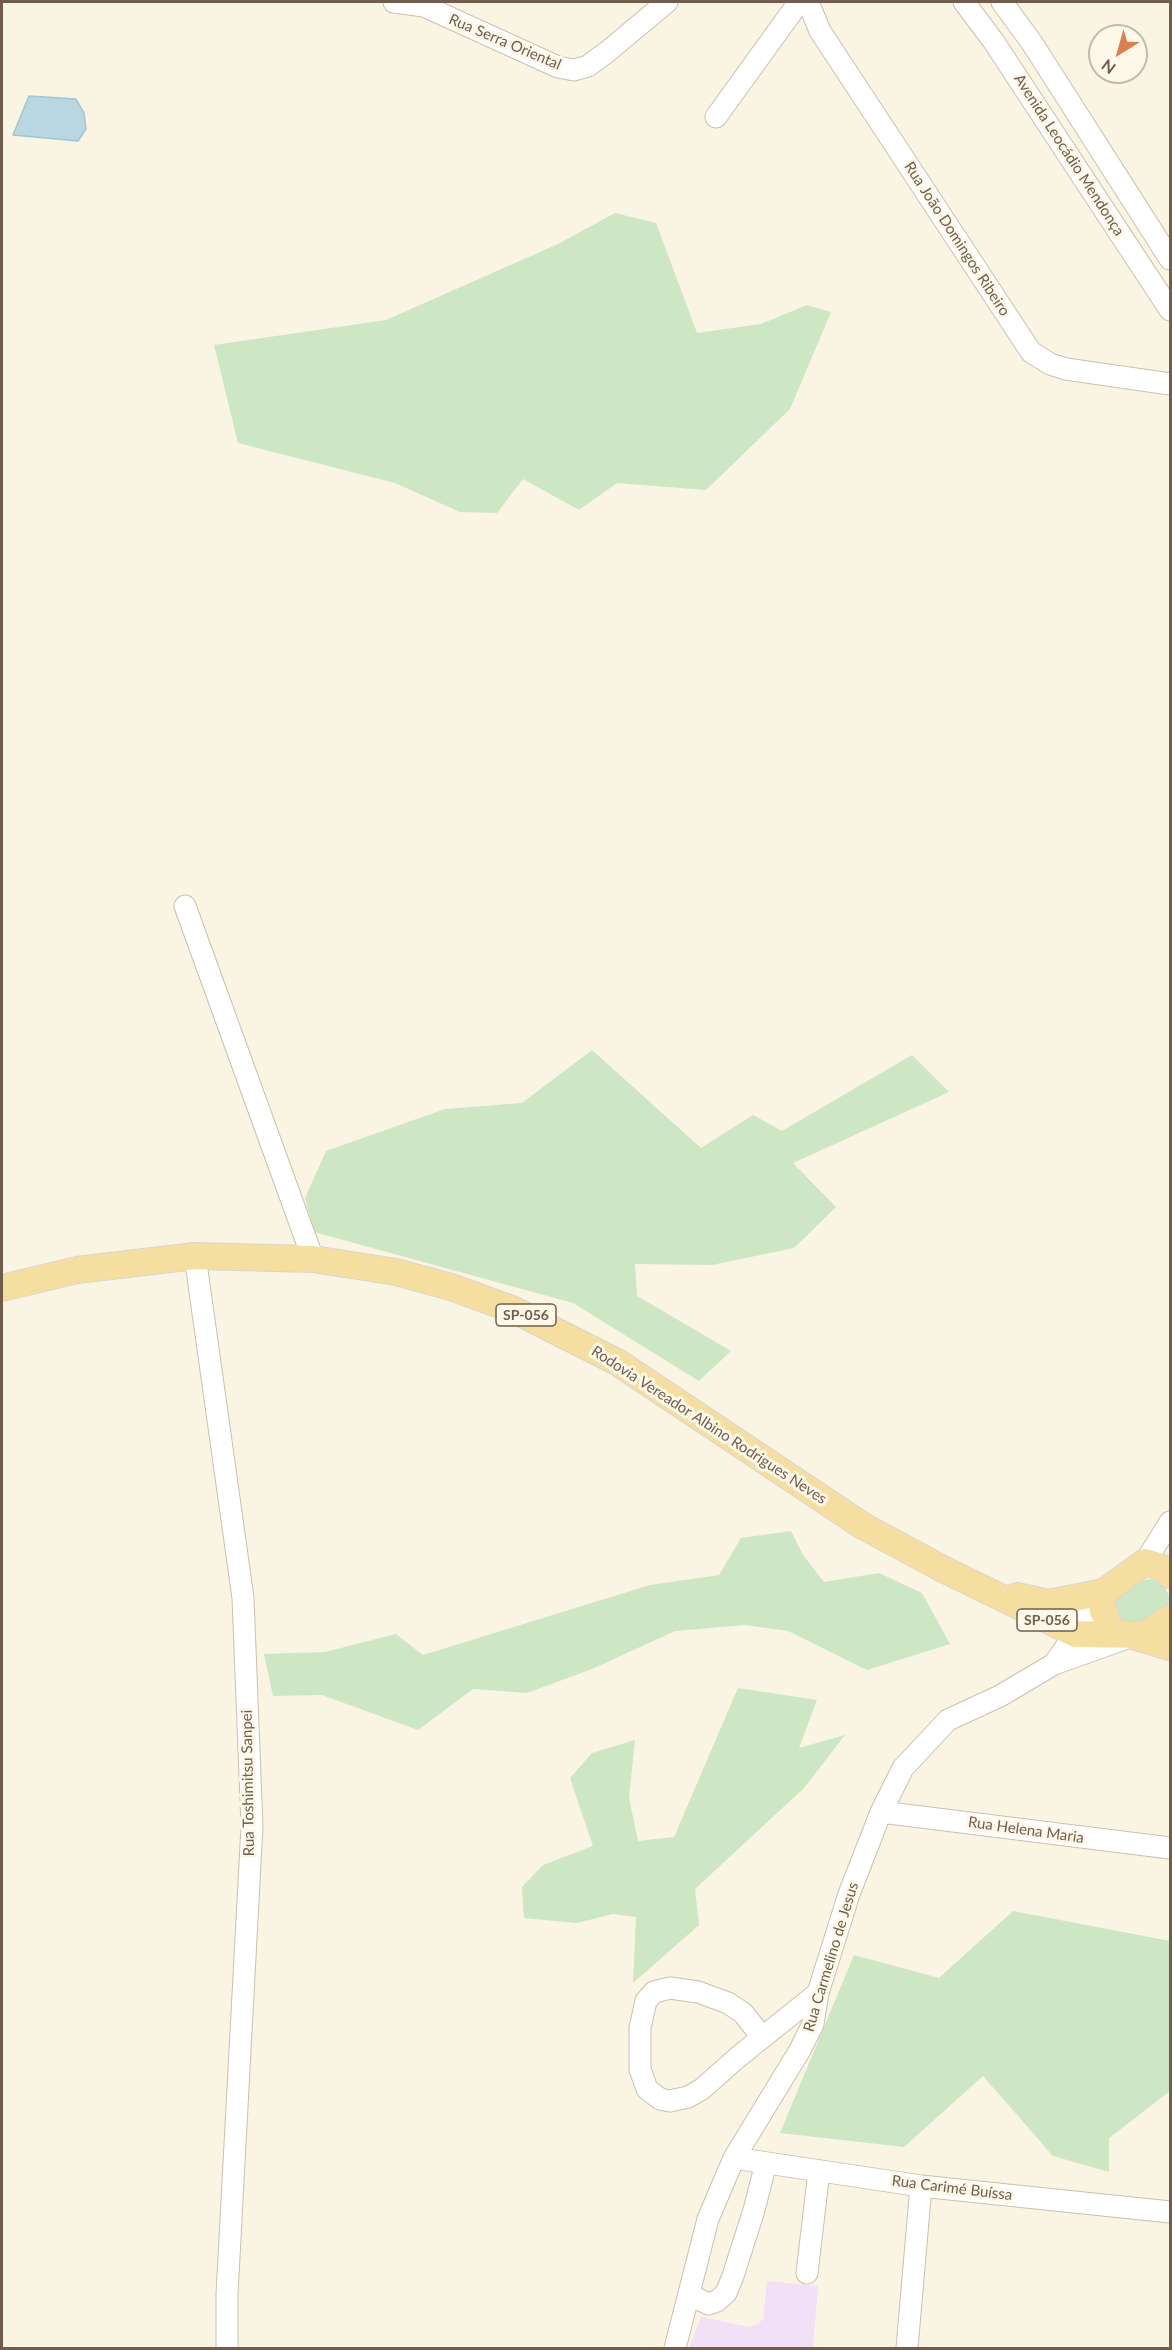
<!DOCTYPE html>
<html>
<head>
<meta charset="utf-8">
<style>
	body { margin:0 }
	#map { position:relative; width:1172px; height:2350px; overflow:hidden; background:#faf4e3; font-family:Lato,sans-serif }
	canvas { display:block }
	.frame { position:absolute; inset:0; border:3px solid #705d4b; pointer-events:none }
	.north { position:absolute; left:1088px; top:24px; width:60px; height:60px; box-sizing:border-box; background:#fdf8e9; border:2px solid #c5baaa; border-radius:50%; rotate:217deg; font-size:16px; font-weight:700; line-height:24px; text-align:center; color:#705d4b }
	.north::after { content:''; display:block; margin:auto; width:21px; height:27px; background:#db8051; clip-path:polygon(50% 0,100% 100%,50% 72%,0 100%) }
</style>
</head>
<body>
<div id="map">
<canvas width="1172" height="2350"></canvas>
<div class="frame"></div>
<div class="north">N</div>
</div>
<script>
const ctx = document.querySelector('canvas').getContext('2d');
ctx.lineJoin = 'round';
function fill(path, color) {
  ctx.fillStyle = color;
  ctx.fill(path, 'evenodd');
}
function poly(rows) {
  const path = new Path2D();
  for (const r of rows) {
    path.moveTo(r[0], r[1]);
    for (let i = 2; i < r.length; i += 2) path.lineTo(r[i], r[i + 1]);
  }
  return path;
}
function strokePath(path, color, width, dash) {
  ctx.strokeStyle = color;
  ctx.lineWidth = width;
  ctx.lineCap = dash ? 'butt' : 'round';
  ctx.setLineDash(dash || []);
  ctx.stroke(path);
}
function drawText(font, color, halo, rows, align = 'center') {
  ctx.font = font + ' Lato,sans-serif';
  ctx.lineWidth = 6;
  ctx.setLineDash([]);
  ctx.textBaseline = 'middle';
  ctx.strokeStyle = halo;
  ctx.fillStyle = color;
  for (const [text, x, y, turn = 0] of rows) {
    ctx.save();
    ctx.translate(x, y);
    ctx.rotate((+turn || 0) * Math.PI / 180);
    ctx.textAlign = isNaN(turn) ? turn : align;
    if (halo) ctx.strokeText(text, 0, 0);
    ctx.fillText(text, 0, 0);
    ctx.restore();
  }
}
const education = poly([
	[767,2281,818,2286,813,2348,689,2348,701,2317,750,2327,758,2324,763,2319]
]);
const green = poly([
	[615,213,656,223,697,333,761,324,807,305,831,312,790,409,706,490,617,483,579,510,523,479,497,513,460,512,395,483,238,443,214,345,386,320,558,244],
	[592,1050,701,1148,753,1115,782,1131,912,1055,949,1092,793,1163,836,1207,794,1248,712,1265,635,1264,637,1296,731,1351,699,1381,573,1303,314,1232,305,1198,326,1151,445,1109,522,1103],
	[791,1531,803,1555,824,1582,879,1573,922,1593,950,1644,867,1670,788,1631,745,1625,675,1631,592,1669,527,1693,473,1689,418,1730,322,1695,273,1696,264,1654,325,1652,396,1634,423,1655,650,1585,719,1575,741,1538],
	[1149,1579,1160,1580,1165,1586,1170,1599,1167,1607,1149,1621,1128,1624,1118,1618,1113,1609,1118,1595,1133,1583],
	[738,1688,817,1700,799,1748,845,1735,804,1788,695,1889,699,1925,633,1983,636,1917,613,1914,577,1923,524,1918,522,1887,543,1865,593,1846,570,1778,592,1753,635,1740,629,1798,638,1841,674,1837],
	[1013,1911,1170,1941,1170,2091,1109,2138,1109,2172,1053,2156,983,2076,904,2147,780,2133,854,1955,939,1978]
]);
const water = poly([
	[29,96,76,99,84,113,86,129,78,141,13,135,29,96]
]);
const minor = poly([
	[394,2,424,6,558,67,574,70,588,66,607,52,667,2],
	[808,2,820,31,1031,352,1050,364,1066,369,1170,384],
	[964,2,994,42,1170,310],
	[1002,2,1032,43,1170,259],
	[716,117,799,2],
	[185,906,313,1259],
	[195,1256,243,1598,252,1826,227,2294,227,2348],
	[1145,1562,1170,1522],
	[1105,1591,1054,1664,1127,1638],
	[881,1812,1170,1848],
	[762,2037,743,2013,728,2003,698,1992,670,1988,654,1992,646,2001,640,2028,640,2069,647,2089,660,2099,670,2101,688,2097,702,2089,738,2057,818,1993],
	[734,2158,921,2186,1170,2212],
	[807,2273,819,2171],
	[689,2295,709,2304,717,2301,726,2293,733,2276,754,2210,766,2163],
	[675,2348,708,2219,734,2158,800,2050,813,2024,818,1993,849,1894,881,1812,903,1768,948,1720,1000,1696,1054,1664],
	[907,2348,921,2186]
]);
const major = poly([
	[2,1288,77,1270,195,1256,313,1259,396,1272,451,1287,514,1310,617,1362,863,1526,943,1569,1076,1634,1144,1635,1170,1618],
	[1017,1596,1048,1603,1104,1592],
	[1114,1634,1103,1611,1102,1600,1105,1591,1145,1562,1161,1567,1170,1575],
	[1133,1636,1170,1647]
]);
const shields = [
	[526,1315,60],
	[1047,1620,60]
];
const shieldNames = [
	["SP-056",526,1315],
	["SP-056",1047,1620]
];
const streetNames = [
	["Rua Serra Oriental",505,42,23],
	["Avenida Leocádio Mendonça",1069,155,57],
	["Rua João Domingos Ribeiro",957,239,57],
	["Rodovia Vereador Albino Rodrigues Neves",709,1425,33],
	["Rua Toshimitsu Sanpei",248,1783,-91],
	["Rua Helena Maria",1026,1830,8],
	["Rua Carmelino de Jesus",831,1957,-73],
	["Rua Carimé Buíssa",952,2188,7]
];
fill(education, '#f1e0f6');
fill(green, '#cde6c3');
fill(water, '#b9d7e2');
strokePath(water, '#a0c5d3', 1.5);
strokePath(minor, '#cdbfad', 23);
strokePath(major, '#dad5d0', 28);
strokePath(minor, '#fff', 21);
strokePath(major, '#f4dfa0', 26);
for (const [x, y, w] of shields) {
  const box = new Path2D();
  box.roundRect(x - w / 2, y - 11, w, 22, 4.5);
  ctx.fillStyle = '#fdf8e9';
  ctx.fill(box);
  strokePath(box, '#705d4b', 1.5);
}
drawText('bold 14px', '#705d4b', null, shieldNames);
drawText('15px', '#705d4b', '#fdf8e9', streetNames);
</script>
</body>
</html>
